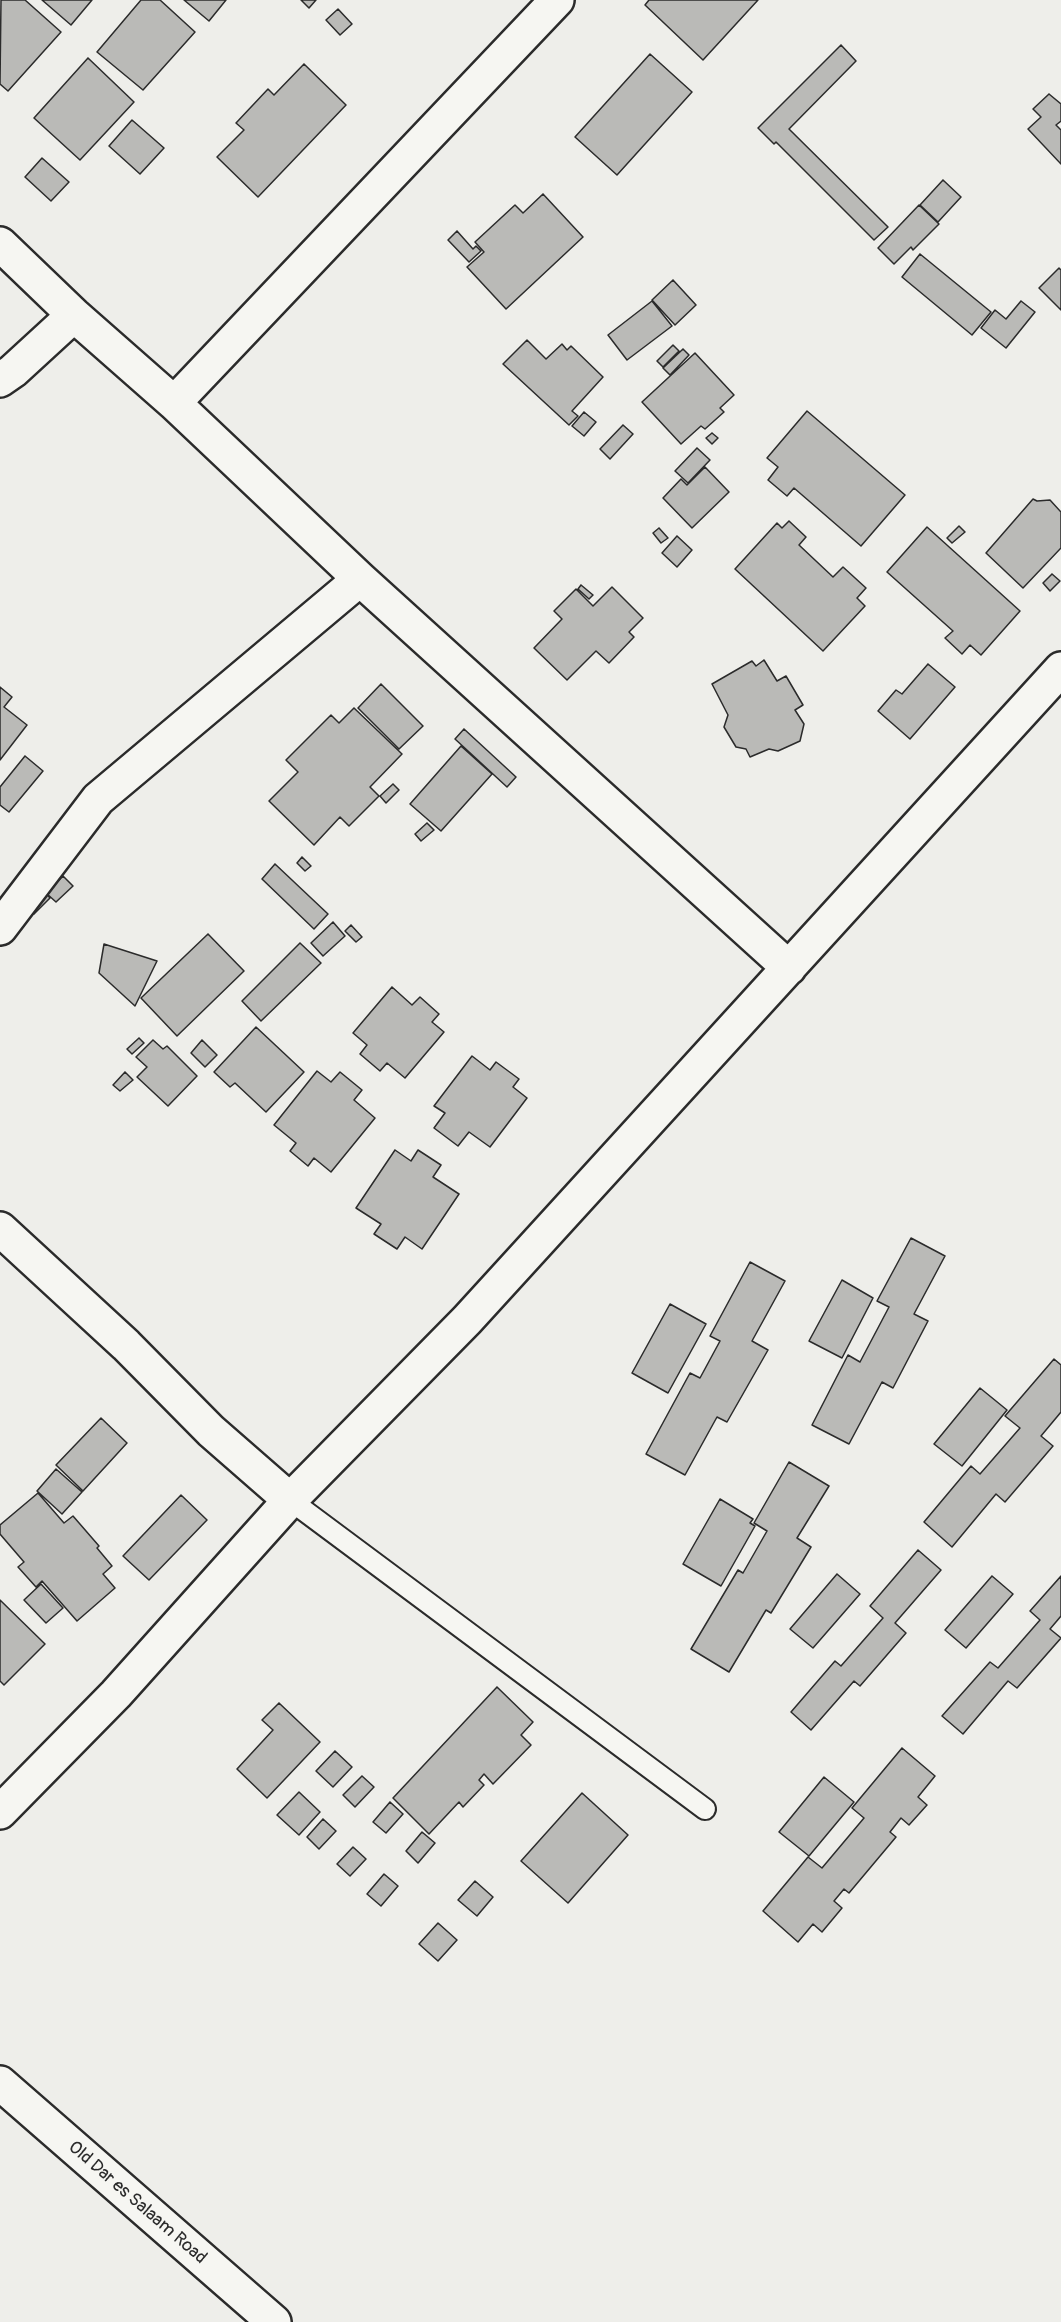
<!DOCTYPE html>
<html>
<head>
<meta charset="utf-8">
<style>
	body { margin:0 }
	canvas { display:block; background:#eeeeea }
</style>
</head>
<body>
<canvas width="1061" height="2322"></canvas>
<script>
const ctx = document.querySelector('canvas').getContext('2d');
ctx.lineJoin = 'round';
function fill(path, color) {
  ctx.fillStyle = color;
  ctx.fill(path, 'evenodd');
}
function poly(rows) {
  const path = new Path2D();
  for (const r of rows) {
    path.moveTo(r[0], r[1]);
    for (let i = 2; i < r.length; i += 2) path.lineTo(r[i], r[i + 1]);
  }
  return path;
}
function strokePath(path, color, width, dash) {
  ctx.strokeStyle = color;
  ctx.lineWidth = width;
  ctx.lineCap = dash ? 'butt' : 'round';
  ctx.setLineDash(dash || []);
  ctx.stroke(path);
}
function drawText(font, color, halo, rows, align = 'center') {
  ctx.font = font + ' Pangolin,sans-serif';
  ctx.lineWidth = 6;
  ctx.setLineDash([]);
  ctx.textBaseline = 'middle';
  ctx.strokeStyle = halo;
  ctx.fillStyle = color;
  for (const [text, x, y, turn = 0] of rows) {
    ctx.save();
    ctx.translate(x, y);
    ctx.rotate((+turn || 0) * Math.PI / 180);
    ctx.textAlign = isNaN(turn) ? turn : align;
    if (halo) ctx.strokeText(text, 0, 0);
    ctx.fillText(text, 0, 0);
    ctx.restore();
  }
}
const building = poly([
	[1,0,25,0,61,32,8,91,0,84,1,0],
	[42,0,92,0,71,25,42,0],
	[141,0,160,0,195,32,143,90,97,52,141,0],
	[184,0,226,0,209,21,184,0],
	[301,0,316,0,309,8,301,0],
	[649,0,758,0,703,60,645,5,649,0],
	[338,9,352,24,340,35,326,20,338,9],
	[841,45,856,61,789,129,888,227,874,240,776,142,774,144,758,128,841,45],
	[650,54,692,92,617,175,575,137,650,54],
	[88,58,134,102,80,160,34,118,88,58],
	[304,64,346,105,258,197,217,157,244,130,236,123,268,89,274,95,304,64],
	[1049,94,1061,104,1061,121,1056,125,1061,130,1061,164,1028,129,1041,117,1033,109,1049,94],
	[132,120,164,148,140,174,109,146,132,120],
	[42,158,69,182,51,201,25,177,42,158],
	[943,180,961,197,938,222,920,205,943,180],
	[543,194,583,237,506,309,467,267,484,252,475,242,515,205,523,213,543,194],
	[919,205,939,224,913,250,911,247,894,264,878,248,919,205],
	[457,231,473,249,476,246,481,251,469,262,448,240,457,231],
	[920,254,991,312,972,335,902,277,920,254],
	[1059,268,1061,270,1061,310,1039,288,1059,268],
	[673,280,696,305,675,325,652,300,673,280],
	[652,301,672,326,627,360,608,335,652,301],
	[1021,301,1035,312,1006,348,981,328,995,310,1006,319,1021,301],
	[527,340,546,359,562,344,567,350,571,346,603,377,572,411,578,416,569,425,503,364,527,340],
	[673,345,679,351,663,367,657,361,673,345],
	[683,349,689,355,670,375,663,368,683,349],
	[695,353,734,395,720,408,724,412,705,429,701,426,681,444,642,402,695,353],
	[807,411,905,495,861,546,794,488,787,496,768,480,778,467,767,458,807,411],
	[584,412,596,422,584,436,572,426,584,412],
	[623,425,633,434,610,459,600,449,623,425],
	[712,433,718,438,712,444,706,438,712,433],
	[697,448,710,460,688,483,675,471,697,448],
	[705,467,729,492,692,528,663,498,681,479,687,485,705,467],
	[1033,499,1037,501,1050,500,1061,512,1061,548,1023,588,986,553,1033,499],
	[789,521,806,537,799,545,833,577,843,567,866,588,857,598,865,606,823,651,735,569,777,523,782,528,789,521],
	[959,526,965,532,952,543,947,538,959,526],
	[927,527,1020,611,981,655,970,645,962,654,945,638,953,631,887,572,927,527],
	[659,528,668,538,661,543,653,533,659,528],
	[677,536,692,550,677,567,662,553,677,536],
	[1052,574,1060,581,1050,591,1043,583,1052,574],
	[581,585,593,595,589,599,578,589,581,585],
	[612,587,643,618,629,632,634,637,609,663,596,651,567,680,534,648,562,619,554,611,576,589,593,606,612,587],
	[764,660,777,681,786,676,803,705,795,710,804,724,800,741,778,751,769,749,750,757,746,749,736,747,724,727,728,715,712,684,752,661,756,666,764,660],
	[928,664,955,687,910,739,878,711,896,690,902,694,928,664],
	[381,684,423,726,399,749,358,708,381,684],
	[0,687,12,697,4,707,27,725,0,760,0,687],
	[354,708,402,754,370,787,379,796,349,826,340,817,314,845,269,801,298,772,286,760,331,715,339,723,354,708],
	[464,729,516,777,507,787,455,739,464,729],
	[461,746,492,774,441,831,410,804,461,746],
	[25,756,43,771,9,812,0,805,0,787,25,756],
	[393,784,399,790,386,803,380,796,393,784],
	[427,823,434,830,421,841,415,834,427,823],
	[302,857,311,866,305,871,297,863,302,857],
	[275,864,328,914,314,929,262,879,275,864],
	[63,876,73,886,56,902,46,893,63,876],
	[45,892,50,898,34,914,27,909,45,892],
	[333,922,345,936,323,956,311,943,333,922],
	[351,925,362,937,356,942,345,931,351,925],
	[208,934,244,971,177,1036,141,998,208,934],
	[300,943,321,963,261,1021,242,1001,300,943],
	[104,944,157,961,135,1006,99,973,104,944],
	[392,987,412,1005,420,997,439,1014,432,1022,444,1032,405,1078,387,1063,380,1071,360,1054,367,1045,353,1033,392,987],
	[256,1027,304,1072,266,1112,235,1083,230,1087,214,1072,256,1027],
	[139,1038,144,1043,132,1054,127,1049,139,1038],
	[153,1040,163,1049,167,1046,197,1076,168,1106,137,1077,147,1067,136,1057,153,1040],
	[202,1040,217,1055,205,1067,191,1053,202,1040],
	[472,1056,490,1070,496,1062,519,1079,513,1087,527,1098,490,1147,469,1132,458,1146,434,1128,445,1113,434,1106,472,1056],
	[317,1071,331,1082,340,1072,362,1090,354,1100,375,1118,331,1172,314,1158,308,1166,290,1151,296,1143,274,1125,317,1071],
	[125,1072,133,1080,120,1091,113,1085,125,1072],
	[395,1150,411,1161,418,1150,441,1165,433,1177,459,1194,422,1249,405,1237,397,1249,374,1234,381,1224,356,1208,395,1150],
	[911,1238,945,1256,914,1314,928,1321,893,1388,882,1382,849,1444,812,1425,848,1355,860,1362,889,1307,877,1301,911,1238],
	[750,1262,785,1281,752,1341,768,1350,727,1422,717,1417,685,1475,646,1454,690,1373,700,1378,720,1341,710,1336,750,1262],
	[842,1280,873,1298,842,1358,809,1341,842,1280],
	[670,1304,706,1324,668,1393,632,1373,670,1304],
	[1054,1359,1061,1365,1061,1412,1041,1436,1053,1446,1005,1502,996,1494,952,1547,924,1522,971,1466,980,1474,1020,1428,1005,1416,1054,1359],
	[980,1388,1007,1410,962,1466,934,1444,980,1388],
	[101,1418,127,1443,83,1491,56,1465,101,1418],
	[789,1462,829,1486,797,1538,811,1547,771,1613,766,1610,729,1672,691,1649,738,1570,743,1573,767,1531,754,1523,789,1462],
	[56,1469,82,1492,62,1514,37,1491,56,1469],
	[38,1493,64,1523,73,1516,99,1546,97,1548,112,1566,103,1574,115,1588,77,1621,42,1581,36,1587,18,1567,24,1562,0,1534,0,1525,38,1493],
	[181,1495,207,1520,149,1580,123,1556,181,1495],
	[720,1499,753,1519,750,1523,755,1526,721,1586,683,1564,720,1499],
	[918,1550,941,1570,895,1623,906,1633,860,1686,854,1681,811,1730,791,1712,835,1661,841,1666,883,1618,870,1606,918,1550],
	[837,1574,860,1594,813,1648,790,1629,837,1574],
	[992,1576,1013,1594,966,1648,945,1630,992,1576],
	[1061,1576,1061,1616,1050,1629,1061,1638,1017,1688,1008,1681,963,1734,942,1716,990,1662,998,1668,1040,1620,1030,1611,1061,1576],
	[41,1584,63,1608,46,1623,24,1600,41,1584],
	[0,1600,45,1644,4,1685,0,1681,0,1600],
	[497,1687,533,1722,521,1735,531,1745,493,1784,484,1774,479,1780,484,1785,463,1807,459,1802,429,1834,393,1798,497,1687],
	[279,1703,320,1742,267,1798,237,1769,273,1730,262,1720,279,1703],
	[902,1748,935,1776,918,1797,927,1805,909,1825,901,1818,890,1832,896,1837,849,1893,844,1889,834,1901,842,1908,822,1932,813,1924,798,1942,763,1911,808,1857,822,1868,864,1818,852,1808,902,1748],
	[335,1751,352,1767,333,1787,316,1771,335,1751],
	[362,1776,374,1787,355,1807,343,1795,362,1776],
	[824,1777,854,1802,809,1856,779,1832,824,1777],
	[299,1792,320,1812,299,1835,277,1815,299,1792],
	[582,1793,628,1835,568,1903,521,1861,582,1793],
	[390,1802,403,1814,386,1833,373,1822,390,1802],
	[323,1819,336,1831,319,1849,307,1837,323,1819],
	[422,1832,435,1843,418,1863,406,1851,422,1832],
	[353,1847,366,1859,350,1876,337,1864,353,1847],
	[384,1874,398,1886,381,1906,367,1894,384,1874],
	[475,1881,493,1897,477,1916,458,1900,475,1881],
	[438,1923,457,1940,438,1961,419,1944,438,1923]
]);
const service = poly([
	[290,1500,705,1809]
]);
const minor = poly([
	[0,244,74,315,174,403,360,579,789,968],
	[0,380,13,371,74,315],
	[174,403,557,0],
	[0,928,98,799,360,579],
	[0,1229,126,1345,211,1431,290,1500],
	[0,1812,116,1694,290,1500,467,1320,1061,669]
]);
const secondary = poly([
	[0,2083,274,2322]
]);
const streetNames = [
	["Old Dar es Salaam Road",137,2203,41]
];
fill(building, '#babab7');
strokePath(building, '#2b2b2b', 1.5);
strokePath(service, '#2b2b2b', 24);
strokePath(minor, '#2b2b2b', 38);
strokePath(secondary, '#2b2b2b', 38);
strokePath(service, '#f6f6f2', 20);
strokePath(minor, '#f6f6f2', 33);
strokePath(secondary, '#f6f6f2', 33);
drawText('18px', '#2b2b2b', '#f6f6f2', streetNames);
</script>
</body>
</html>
